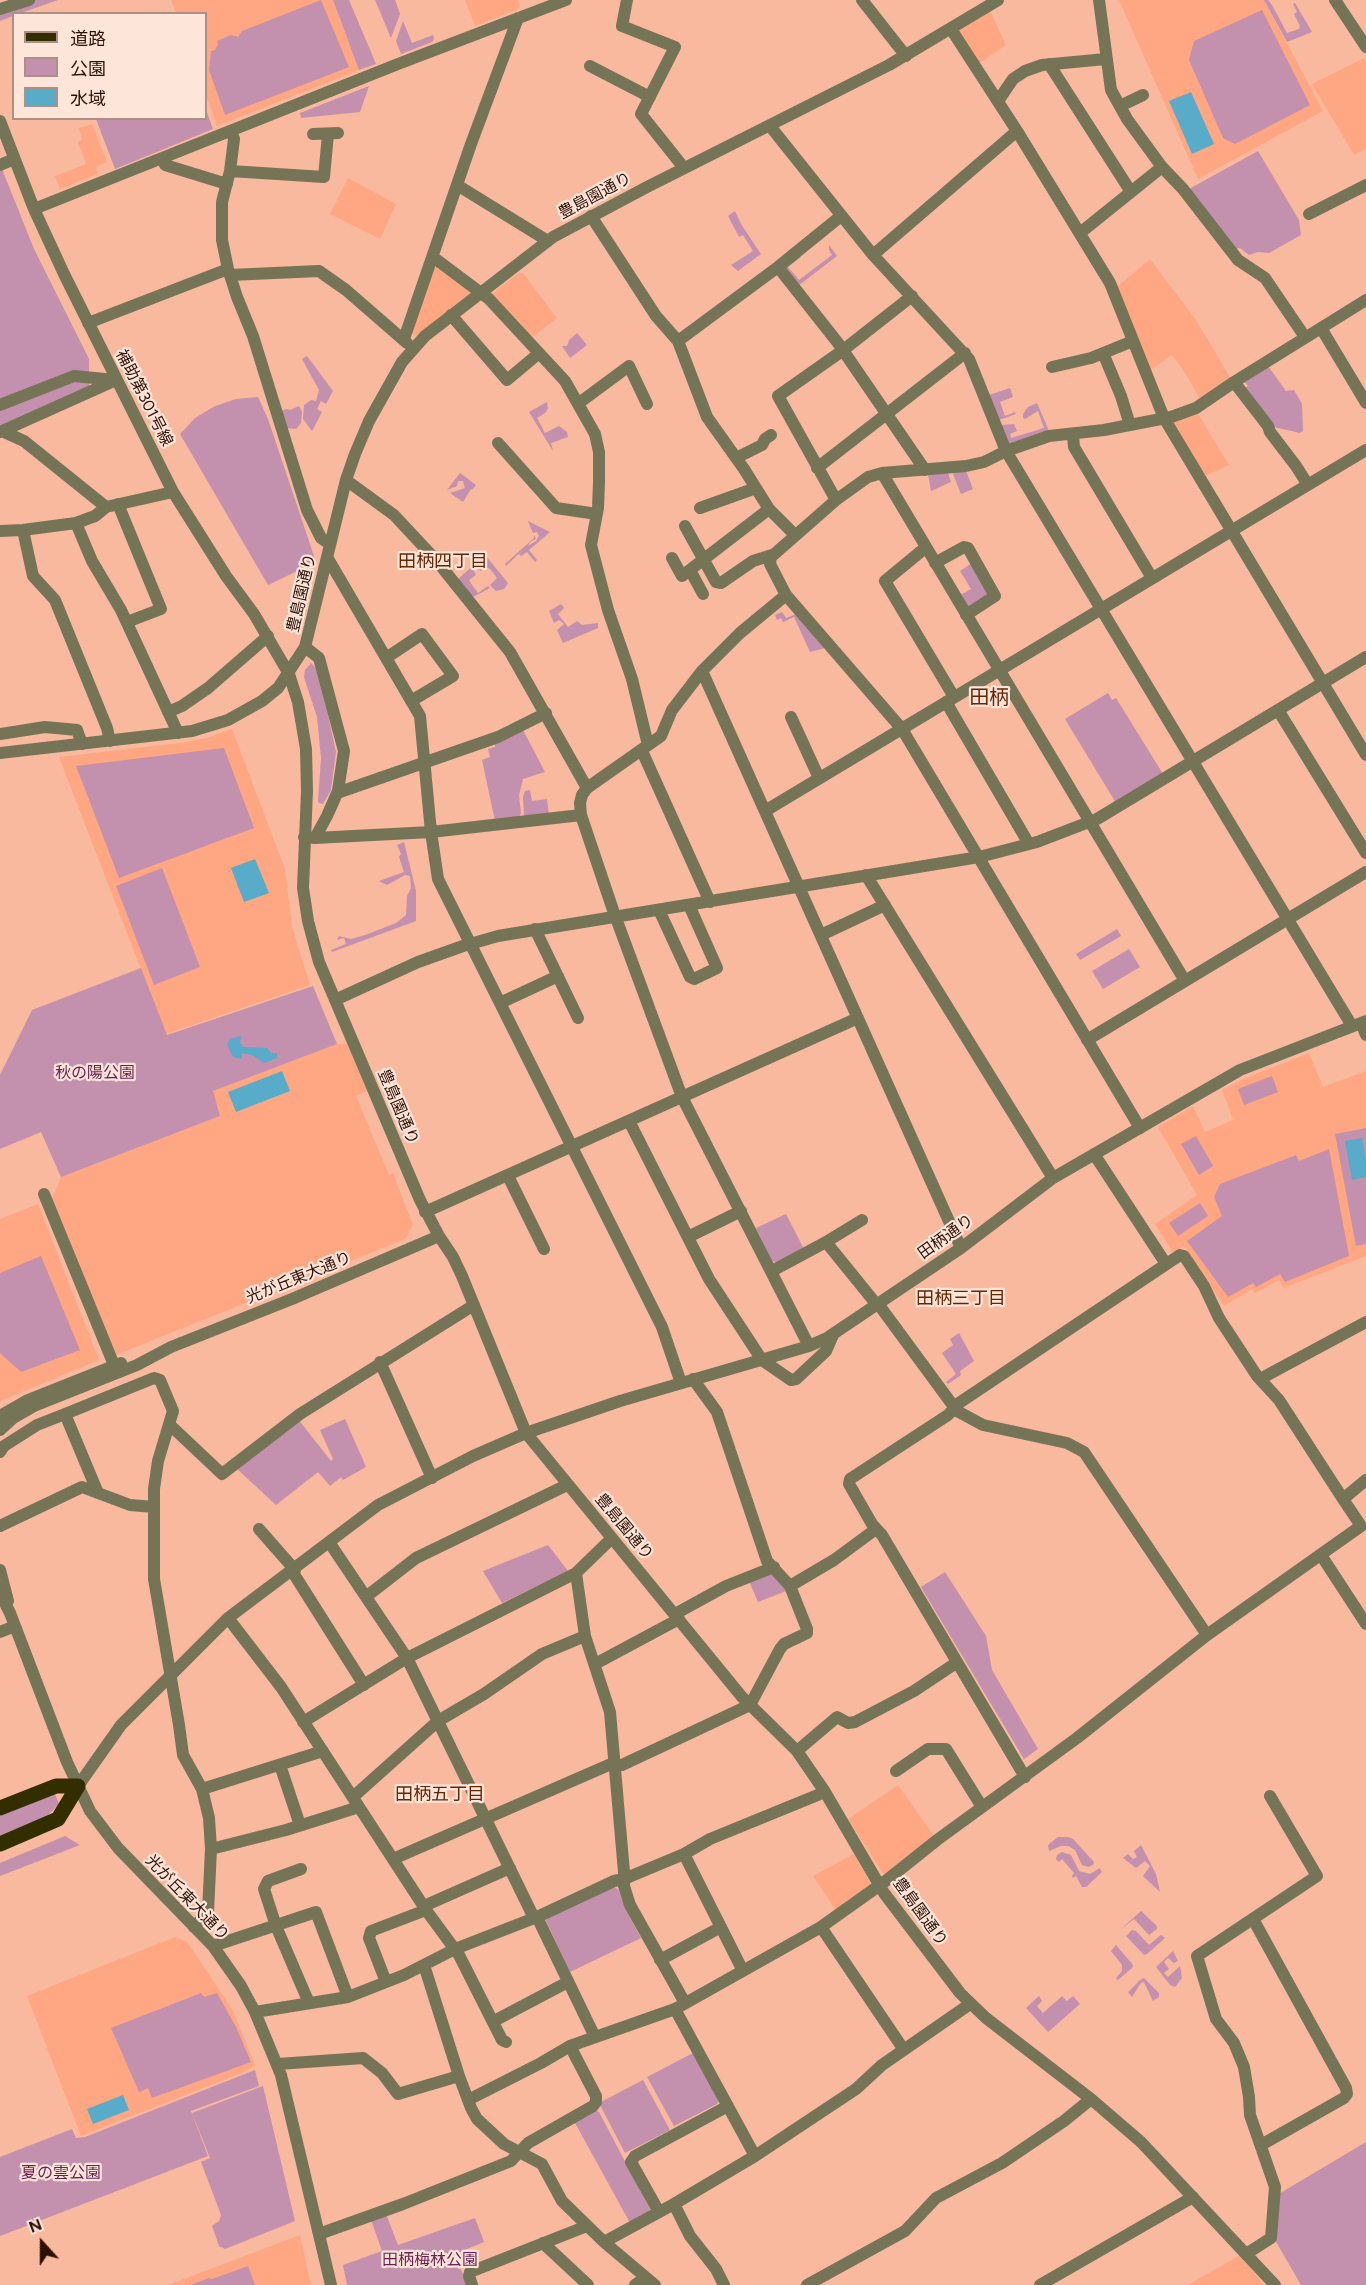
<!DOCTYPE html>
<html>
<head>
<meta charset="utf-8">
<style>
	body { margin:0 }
	#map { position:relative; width:1366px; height:2285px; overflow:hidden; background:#f9b99e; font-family:Figtree,"Noto Sans JP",sans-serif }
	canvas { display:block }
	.legend { position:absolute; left:12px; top:12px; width:195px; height:108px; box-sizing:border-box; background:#fee5da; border:2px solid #ab9085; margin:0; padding:8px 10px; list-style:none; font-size:18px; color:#2e1105 }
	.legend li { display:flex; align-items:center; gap:12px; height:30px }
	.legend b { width:30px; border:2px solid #ab9085 }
	.north { position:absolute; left:12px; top:2213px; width:60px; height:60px; -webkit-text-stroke:4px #fee5da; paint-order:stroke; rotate:339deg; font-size:16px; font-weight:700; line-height:24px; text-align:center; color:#2e1105 }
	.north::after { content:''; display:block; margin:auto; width:21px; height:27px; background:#2e1105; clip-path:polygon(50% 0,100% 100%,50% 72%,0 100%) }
</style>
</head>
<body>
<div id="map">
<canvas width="1366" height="2285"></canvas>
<ul class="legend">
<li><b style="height:8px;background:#332e00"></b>道路</li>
<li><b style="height:16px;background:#c390ad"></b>公園</li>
<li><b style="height:16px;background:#58abc9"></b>水域</li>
</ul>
<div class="north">N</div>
</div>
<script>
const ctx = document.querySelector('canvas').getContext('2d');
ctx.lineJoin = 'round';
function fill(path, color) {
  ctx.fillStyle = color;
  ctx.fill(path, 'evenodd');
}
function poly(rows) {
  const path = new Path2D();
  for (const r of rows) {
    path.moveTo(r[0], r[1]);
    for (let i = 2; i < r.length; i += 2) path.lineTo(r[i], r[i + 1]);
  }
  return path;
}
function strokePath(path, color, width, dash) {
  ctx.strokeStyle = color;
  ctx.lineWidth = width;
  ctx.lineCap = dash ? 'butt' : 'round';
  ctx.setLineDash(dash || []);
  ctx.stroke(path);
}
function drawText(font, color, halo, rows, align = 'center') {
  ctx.font = font + ' Figtree,"Noto Sans JP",sans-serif';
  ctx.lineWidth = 4.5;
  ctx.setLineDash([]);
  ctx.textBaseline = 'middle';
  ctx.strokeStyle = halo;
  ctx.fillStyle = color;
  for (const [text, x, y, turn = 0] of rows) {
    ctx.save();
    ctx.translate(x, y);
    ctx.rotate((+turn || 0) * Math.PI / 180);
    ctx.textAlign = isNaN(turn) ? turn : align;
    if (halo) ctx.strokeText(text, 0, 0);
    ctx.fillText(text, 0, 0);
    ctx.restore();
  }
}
const built = poly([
	[171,0,333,0,359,70,217,126,206,95,206,14,176,13],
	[465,0,518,0,520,6,518,9,475,26],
	[1119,0,1264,0,1323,111,1198,179],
	[990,11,1006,45,978,64,956,32],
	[1364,58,1366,62,1366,149,1354,155,1312,84],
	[92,124,107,162,96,167,98,174,60,189,55,176,86,164,78,142,82,140,79,128],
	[348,178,396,204,380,239,330,214],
	[1150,259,1196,320,1230,377,1200,399,1184,371,1172,355,1149,371,1117,287],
	[433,264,472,292,416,337,409,331],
	[519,273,523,273,557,318,530,339,490,295],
	[1197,412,1229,465,1207,475,1202,474,1172,424,1174,421],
	[232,729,285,869,292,927,310,985,166,1034,59,757,180,743,206,738],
	[337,1044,347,1044,367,1091,356,1096,389,1175,393,1173,413,1225,405,1239,116,1355,51,1201,61,1177,220,1116,212,1091],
	[1309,1053,1323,1087,1366,1071,1366,1256,1283,1288,1279,1280,1255,1293,1252,1289,1224,1306,1184,1246,1173,1253,1155,1224,1197,1195,1158,1127,1193,1106,1205,1132,1233,1120,1222,1090,1245,1078],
	[38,1204,99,1360,0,1401,0,1219],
	[898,1785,933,1835,884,1875,848,1819],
	[854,1854,872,1886,836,1911,813,1876],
	[175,1937,187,1942,232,2009,255,2065,244,2072,81,2136,27,1996],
	[300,2235,311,2285,168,2285],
	[1240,2255,1264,2285,1188,2285]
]);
const green = poly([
	[34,0,58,0,21,13,14,14,13,16,0,21,0,12],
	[321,0,349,67,225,115,209,70,211,51,215,50,218,45,217,41,231,35,238,37,242,31],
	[333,0,349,0,376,64,359,70],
	[375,0,395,0,400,14,391,38],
	[1264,0,1268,0,1272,5,1287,33,1299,29,1300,26,1294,14,1297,12,1293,4,1295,3,1312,32,1287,42],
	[1262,10,1310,105,1235,144,1223,138,1189,60,1194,41],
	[403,21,412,43,433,35,434,39,432,42,401,54,396,41],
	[369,86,360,112,301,118,300,113],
	[206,110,213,129,115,169,96,119,206,118],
	[1258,151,1299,220,1301,235,1269,253,1258,252,1249,255,1240,248,1235,249,1189,189],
	[0,164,34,249,89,359,89,387,0,428],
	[735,211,741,224,761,254,738,271,731,265,753,251,743,235,739,237,728,216],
	[829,245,837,256,798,286,783,265,798,254,801,257,788,267,799,280,832,255,829,250],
	[577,333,587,345,570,358,562,346,567,346,569,340],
	[307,356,333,391,326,404,321,401,317,409,322,412,312,431,303,419,304,405,311,400,316,401,319,390,302,359],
	[1268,366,1286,391,1294,390,1302,404,1303,431,1300,433,1274,427,1245,388,1248,386,1244,381],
	[1010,388,1013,397,1000,402,1005,416,1015,412,1016,414,999,420,989,395],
	[258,397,268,419,316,562,268,585,180,434,195,418,215,406,236,399],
	[547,402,548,409,545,413,537,418,545,433,559,426,567,432,568,437,551,443,553,451,529,412],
	[1037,403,1049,431,1008,445,1001,426,1002,425,1014,424,1017,431,1010,434,1011,438,1044,428,1038,411,1025,419,1023,418,1023,414,1028,407],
	[299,406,302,412,301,423,296,429,286,428,281,411,287,409,290,410],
	[966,471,973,489,961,494,953,474,955,472],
	[460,473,476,485,472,490,471,489,463,502,450,493,465,488,463,481,458,481,457,486,447,490],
	[948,473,951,482,931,491,928,474],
	[528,521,550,532,529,550,537,560,535,562,527,552,521,556,519,554,525,548,506,566,505,564,534,538,534,535,536,539,530,542,528,546,536,541,539,536,537,532,533,533],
	[485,555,508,583,504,589,496,591,490,585,497,578,490,569,486,567,481,571,475,568,473,569,476,575,469,580,472,585,478,593,488,586,490,588,471,598,457,580,475,564,478,566,482,562,480,560],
	[972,563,990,592,970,608,966,607,959,596,971,589,960,571],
	[561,604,564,608,558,614,568,627,577,621,582,625,598,623,598,628,563,643,557,630,564,624,559,620,554,623,549,611],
	[782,612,786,618,796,614,825,648,810,652,794,617,783,622,781,618,777,620,775,615],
	[311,663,316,668,321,682,336,752,331,790,323,804,319,803,318,801,321,758,317,717,304,677,305,670],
	[1108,693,1112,700,1116,698,1163,774,1116,803,1065,719],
	[522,728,545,772,523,779,519,795,521,813,518,819,495,821,482,760,490,757,488,749,495,747,494,741],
	[224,748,254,828,119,878,76,766],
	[530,790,532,801,547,799,549,816,526,818,524,815,523,797,525,791],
	[404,842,416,891,416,921,332,952,331,950,346,944,344,938,337,940,339,936,351,939,365,935,396,923,406,915,407,896,411,888,410,876,405,875,387,885,379,881,404,872,399,857,401,854,397,845],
	[162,868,200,967,154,985,116,886],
	[1117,929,1121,936,1080,960,1076,954],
	[1129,949,1140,967,1103,989,1092,971],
	[141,968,167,1035,313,986,337,1044,213,1091,220,1116,61,1177,41,1132,0,1149,0,1075,32,1010],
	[1272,1076,1278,1092,1244,1105,1238,1089],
	[1366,1128,1366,1244,1356,1246,1335,1134],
	[1196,1136,1213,1166,1199,1175,1181,1144],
	[1329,1149,1349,1256,1285,1282,1280,1274,1256,1287,1253,1283,1228,1297,1187,1241,1222,1216,1214,1197,1220,1184,1296,1155,1299,1161],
	[1200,1203,1208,1216,1178,1236,1169,1223],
	[786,1214,804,1249,778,1263,772,1261,756,1228],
	[41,1256,80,1350,21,1372,0,1353,0,1273],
	[959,1333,974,1361,960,1371,961,1375,948,1384,946,1382,956,1374,942,1353,953,1345,950,1339],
	[298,1419,331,1461,333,1459,320,1430,345,1419,366,1467,343,1480,341,1477,330,1486,318,1472,276,1505,236,1468],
	[548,1545,568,1571,502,1603,483,1571],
	[774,1572,786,1591,758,1602,749,1581],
	[945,1572,986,1636,992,1670,1038,1749,1024,1759,921,1587],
	[55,1794,59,1804,47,1816,0,1836,0,1816],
	[65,1836,80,1845,0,1876,0,1863],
	[1058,1837,1068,1837,1073,1839,1094,1862,1094,1864,1089,1867,1082,1865,1075,1850,1068,1846,1061,1846,1049,1851,1048,1845],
	[1141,1845,1156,1874,1160,1892,1143,1876,1150,1866,1145,1861,1136,1868,1123,1858,1128,1854,1133,1859,1137,1857,1134,1851],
	[1062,1852,1071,1855,1079,1871,1090,1874,1100,1868,1102,1872,1086,1887,1082,1887,1076,1876,1073,1878,1072,1876,1074,1873,1062,1859,1059,1862,1056,1859,1057,1855],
	[613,1887,618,1889,627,1912,641,1938,570,1972,546,1921,547,1917],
	[1141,1911,1157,1926,1157,1929,1149,1935,1134,1919,1120,1930],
	[1132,1930,1136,1931,1149,1945,1161,1935,1165,1938,1147,1954,1144,1955,1126,1936],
	[1116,1945,1133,1965,1132,1968,1118,1980,1116,1978,1122,1971,1122,1965,1111,1951],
	[1173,1951,1178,1961,1174,1963,1168,1958,1164,1962,1169,1969,1164,1973,1168,1977,1180,1966,1182,1978,1175,1987,1170,1985,1156,1967],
	[1144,1978,1159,1993,1159,1997,1153,2001,1144,1982,1141,1983,1132,1997,1128,1992,1140,1980],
	[201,1993,204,1997,217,1993,236,2027,251,2062,152,2098,148,2088,139,2092,111,2028],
	[1039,1996,1042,2001,1037,2006,1043,2013,1062,1996,1067,2001,1073,1996,1080,2004,1048,2032,1026,2008],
	[693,2053,719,2100,717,2104,674,2126,647,2077],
	[255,2070,259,2086,191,2111,208,2156,0,2236,0,2157,72,2129,76,2138,85,2137],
	[643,2080,670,2130,625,2153,599,2103],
	[263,2086,295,2221,225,2249,219,2246,212,2226,219,2221,221,2215,201,2162,210,2158,192,2113],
	[594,2109,599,2112,650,2209,649,2213,630,2223,574,2121],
	[1366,2142,1366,2285,1301,2285,1275,2240,1277,2195],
	[386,2214,398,2245,475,2218,484,2242,455,2254,467,2285,347,2285,343,2265,382,2251,371,2220],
	[248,2266,255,2285,190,2285,209,2278,212,2279]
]);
const water = poly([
	[1191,92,1214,144,1192,154,1169,101],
	[255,859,269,893,244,902,231,868],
	[241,1036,240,1043,244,1047,267,1048,271,1053,277,1053,277,1058,264,1063,254,1056,243,1053,241,1055,242,1059,233,1057,227,1044,230,1039],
	[282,1071,290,1091,236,1112,228,1092],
	[1362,1138,1366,1160,1366,1177,1352,1180,1345,1141],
	[123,2095,129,2110,93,2124,87,2109]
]);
const minor = poly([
	[627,0,622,26,675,47,641,114,684,168],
	[862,0,906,56],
	[1099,0,1111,90,1127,119,1162,167,1183,189,1238,260,1265,278,1305,337],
	[1335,0,1366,47],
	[0,9,29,0],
	[951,29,1017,131,1110,283,1164,418,1366,755],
	[1049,64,1131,192],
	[590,66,650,97],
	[998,101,1013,79,1025,71,1042,65,1106,59],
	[1120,106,1143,95],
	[0,121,34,209,64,274,173,492,226,576,254,614,289,674,298,702,306,749,307,791,303,888,308,921,319,962,420,1200,439,1236,453,1257,462,1276,526,1433,742,1697,797,1751,825,1792,884,1893,960,1993,986,2018,1091,2099,1141,2142,1275,2285],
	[770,126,873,255,969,359,1006,451,1352,1026],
	[231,131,234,139,230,171,222,202,222,240,228,269,237,297,253,336,307,510,321,538,330,544],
	[313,134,338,133],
	[162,158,165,165,227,184],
	[0,165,14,159],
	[230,171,324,177,328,134],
	[457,185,548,241],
	[34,209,398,64,566,0],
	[1309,214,1366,185],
	[591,216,656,316,678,341,707,417,744,469,769,509,795,535],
	[1080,233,1162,167],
	[873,255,1017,131],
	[433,257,489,299,565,381,595,434,599,452,599,482,598,508,591,545,608,610,632,679,648,745],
	[778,267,838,343,925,470],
	[230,275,319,271,346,290,407,343],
	[451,315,507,380,538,354],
	[88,323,228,269],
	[1321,328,1366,403],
	[404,339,471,144,518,18],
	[678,341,778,267,841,216],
	[1103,353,1121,396,1130,425],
	[1052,367,1091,358,1133,341],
	[1234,382,1268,426,1270,432,1296,466,1308,485],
	[579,403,629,366,647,404],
	[0,405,74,376,115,380],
	[2,431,24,441,106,507],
	[0,432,116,380],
	[1073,435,1074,447,1152,578],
	[498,443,556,508,597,514],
	[736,458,762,445,765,439,771,435],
	[817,468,965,353],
	[882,473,1185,981],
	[346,480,394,515,436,560,510,652,587,788],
	[836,500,778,396,842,351,912,296],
	[118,504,161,609,127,622],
	[700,508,756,488],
	[76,523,92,561,121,610,178,733],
	[685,526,716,582,721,583,753,561,772,555],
	[23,530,33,576,55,600,107,728,110,741],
	[0,531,23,530,76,523,95,516,106,507,173,492],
	[925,548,885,581,954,697],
	[327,557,420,716,431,832,438,879,662,1327,681,1383],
	[672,558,682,576,769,509],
	[935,563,964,547,968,548,995,596,966,615],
	[690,570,703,594],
	[786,595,740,633,702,671,672,710,661,736,587,788,582,795,580,803,581,815,613,910,682,1097,809,1346],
	[305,647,319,658,344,751,338,791,327,816,315,838],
	[386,658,422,634,453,676,411,701],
	[702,671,961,1248],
	[946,702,1029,844],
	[1278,710,1366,853],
	[168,712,182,706,208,688,268,636],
	[791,717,819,778],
	[0,734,45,727,77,730,82,744],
	[642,751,710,902],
	[0,753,192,731,228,720,262,701,278,688,305,647,346,480,355,454,369,421,402,362,425,336,553,237,647,187,889,65,998,0],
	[337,793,498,737,546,713],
	[765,811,1366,450],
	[304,837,315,838,431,832,581,815],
	[866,875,1053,1178],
	[659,910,690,977,694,979,717,968,689,905],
	[535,929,578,1018],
	[821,935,885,905],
	[335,1000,418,962,463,946,498,936,979,857,1037,842,1097,819,1366,657],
	[500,1003,558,976],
	[1361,1023,1366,1035],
	[1087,1040,1366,872],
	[629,1121,709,1279,762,1360,791,1380,796,1379,826,1351,833,1335],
	[1140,1128,902,729,786,595,770,564,771,557,836,500,868,477,882,473,966,466,984,462,1006,451,1049,436,1104,430,1171,417,1196,408,1234,382,1366,300],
	[1094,1154,1166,1264],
	[508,1176,544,1249],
	[44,1194,114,1365],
	[425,1212,858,1018],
	[688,1237,741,1211],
	[826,1242,862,1220],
	[772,1271,826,1242,877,1305],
	[879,1305,957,1411,983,1425,1067,1443,1084,1452,1207,1635],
	[380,1362,432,1478],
	[1260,1379,1366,1322],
	[0,1416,28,1400,121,1363],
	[170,1425,222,1474,300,1414,474,1305],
	[0,1430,13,1418,34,1406,137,1365,171,1347,292,1299,439,1236],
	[0,1452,4,1446,37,1425,65,1414],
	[98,1493,65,1414,154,1378,160,1380,173,1411,158,1461,154,1489,154,1579,179,1725,183,1755,202,1789,209,1818,211,1849,208,1912,194,1927],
	[0,1526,82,1487,130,1505,154,1507],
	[259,1529,295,1570],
	[329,1542,407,1658,534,1918],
	[1321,1555,1366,1624],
	[0,1570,8,1601],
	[292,1571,364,1685],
	[576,1573,585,1636,610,1712,624,1872,624,1886,630,1905,685,2003],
	[790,1586,834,1560,876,1529],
	[0,1593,10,1613,67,1762,90,1811,118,1848,213,1946,241,1986,255,2012,281,2075,331,2285],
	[367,1596,416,1558,567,1485],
	[675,1614,726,1586,774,1567],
	[228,1618,281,1687,426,1910,459,1955,502,2040,506,2042],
	[0,1632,15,1626],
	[595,1664,679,1619],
	[303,1722,407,1658,576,1573,612,1538],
	[797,1751,837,1717,848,1723,855,1722,914,1691,956,1663],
	[280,1765,300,1825],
	[896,1771,928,1749,946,1749,982,1807],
	[1025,1777,882,1535,872,1524,849,1484,850,1479,948,1415,959,1403,1180,1255,1184,1256,1204,1286,1219,1318,1257,1376,1279,1400,1343,1499],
	[78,1786,121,1725,228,1618,378,1505,473,1456,526,1433,620,1401,809,1346,827,1338,961,1248,1053,1178,1240,1070,1366,1021],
	[202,1789,323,1751],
	[353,1797,438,1721,484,1694,542,1654,585,1636],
	[211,1849,286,1830,359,1807],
	[684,1854,743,1971],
	[393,1859,611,1764,622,1765,750,1705,780,1649,784,1644,807,1633,807,1629,790,1586,767,1561,717,1412,693,1379],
	[301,1869,268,1881,264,1889,276,1926,309,2003],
	[424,1906,510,1868],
	[537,1917,595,2037],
	[1253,1919,1346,2088,1347,2094,1344,2098,1261,2145],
	[821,1927,904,2050],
	[213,1946,316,1912,348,1997],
	[660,1960,721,1927],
	[424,1965,459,2076,471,2108,477,2119,504,2144,542,2164,562,2201,604,2242,655,2285],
	[386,1982,369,1938,371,1931,426,1910],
	[675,2009,755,2156],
	[255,2012,348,1997,404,1975,455,1949,537,1917,614,1881,624,1879,684,1854,710,1839,825,1792],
	[494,2021,568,1982],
	[278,2064,363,2058,382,2073,398,2094,459,2076],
	[468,2100,541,2063,570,2046,675,2009,821,1927,887,1880,937,1840,1077,1738,1207,1635,1361,1526,1343,1499,1366,1480],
	[674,2204,690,2236,716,2269,724,2285],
	[659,2212,631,2162,635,2156,728,2106],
	[319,2234,403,2204,511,2161,528,2143,593,2106,596,2102,596,2096,570,2046],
	[604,2242,674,2204,755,2156,856,2089,882,2065,970,2004],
	[543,2243,588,2285],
	[1246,2254,1271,2238,1275,2187,1250,2115,1249,2097,1244,2067,1234,2043,1216,2019,1197,1956,1317,1876,1270,1796],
	[472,2285,469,2276,470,2272,587,2226],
	[635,2285,645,2278],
	[807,2285,905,2231,936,2198,1002,2163,1064,2121,1091,2099],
	[1040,2285,1193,2197]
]);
const major = poly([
	[0,1808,56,1786,78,1786,58,1819,0,1844]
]);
const streetNames = [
	["豊島園通り",595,196,-28],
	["補助第301号線",144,398,63],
	["豊島園通り",302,593,-77],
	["豊島園通り",398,1107,67],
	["田柄通り",946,1237,-36],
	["光が丘東大通り",299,1278,-22],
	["豊島園通り",624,1527,50],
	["光が丘東大通り",187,1898,46],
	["豊島園通り",920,1912,54]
];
const parkNames = [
	["秋の陽公園",95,1073],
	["夏の雲公園",61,2173],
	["田柄梅林公園",430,2260]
];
const neighbourhoodNames = [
	["田柄四丁目",443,562],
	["田柄三丁目",961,1299],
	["田柄五丁目",440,1795]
];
const quarterNames = [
	["田柄",989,698]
];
fill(built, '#fea782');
fill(green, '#c390ad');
fill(water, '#58abc9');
strokePath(minor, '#767457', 12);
strokePath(major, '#332e00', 15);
drawText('16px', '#2e1105', '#fee5da', streetNames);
drawText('16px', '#6a1e51', '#fee5da', parkNames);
drawText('18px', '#672500', '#fee5da', neighbourhoodNames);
drawText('20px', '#672500', '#fee5da', quarterNames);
</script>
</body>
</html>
